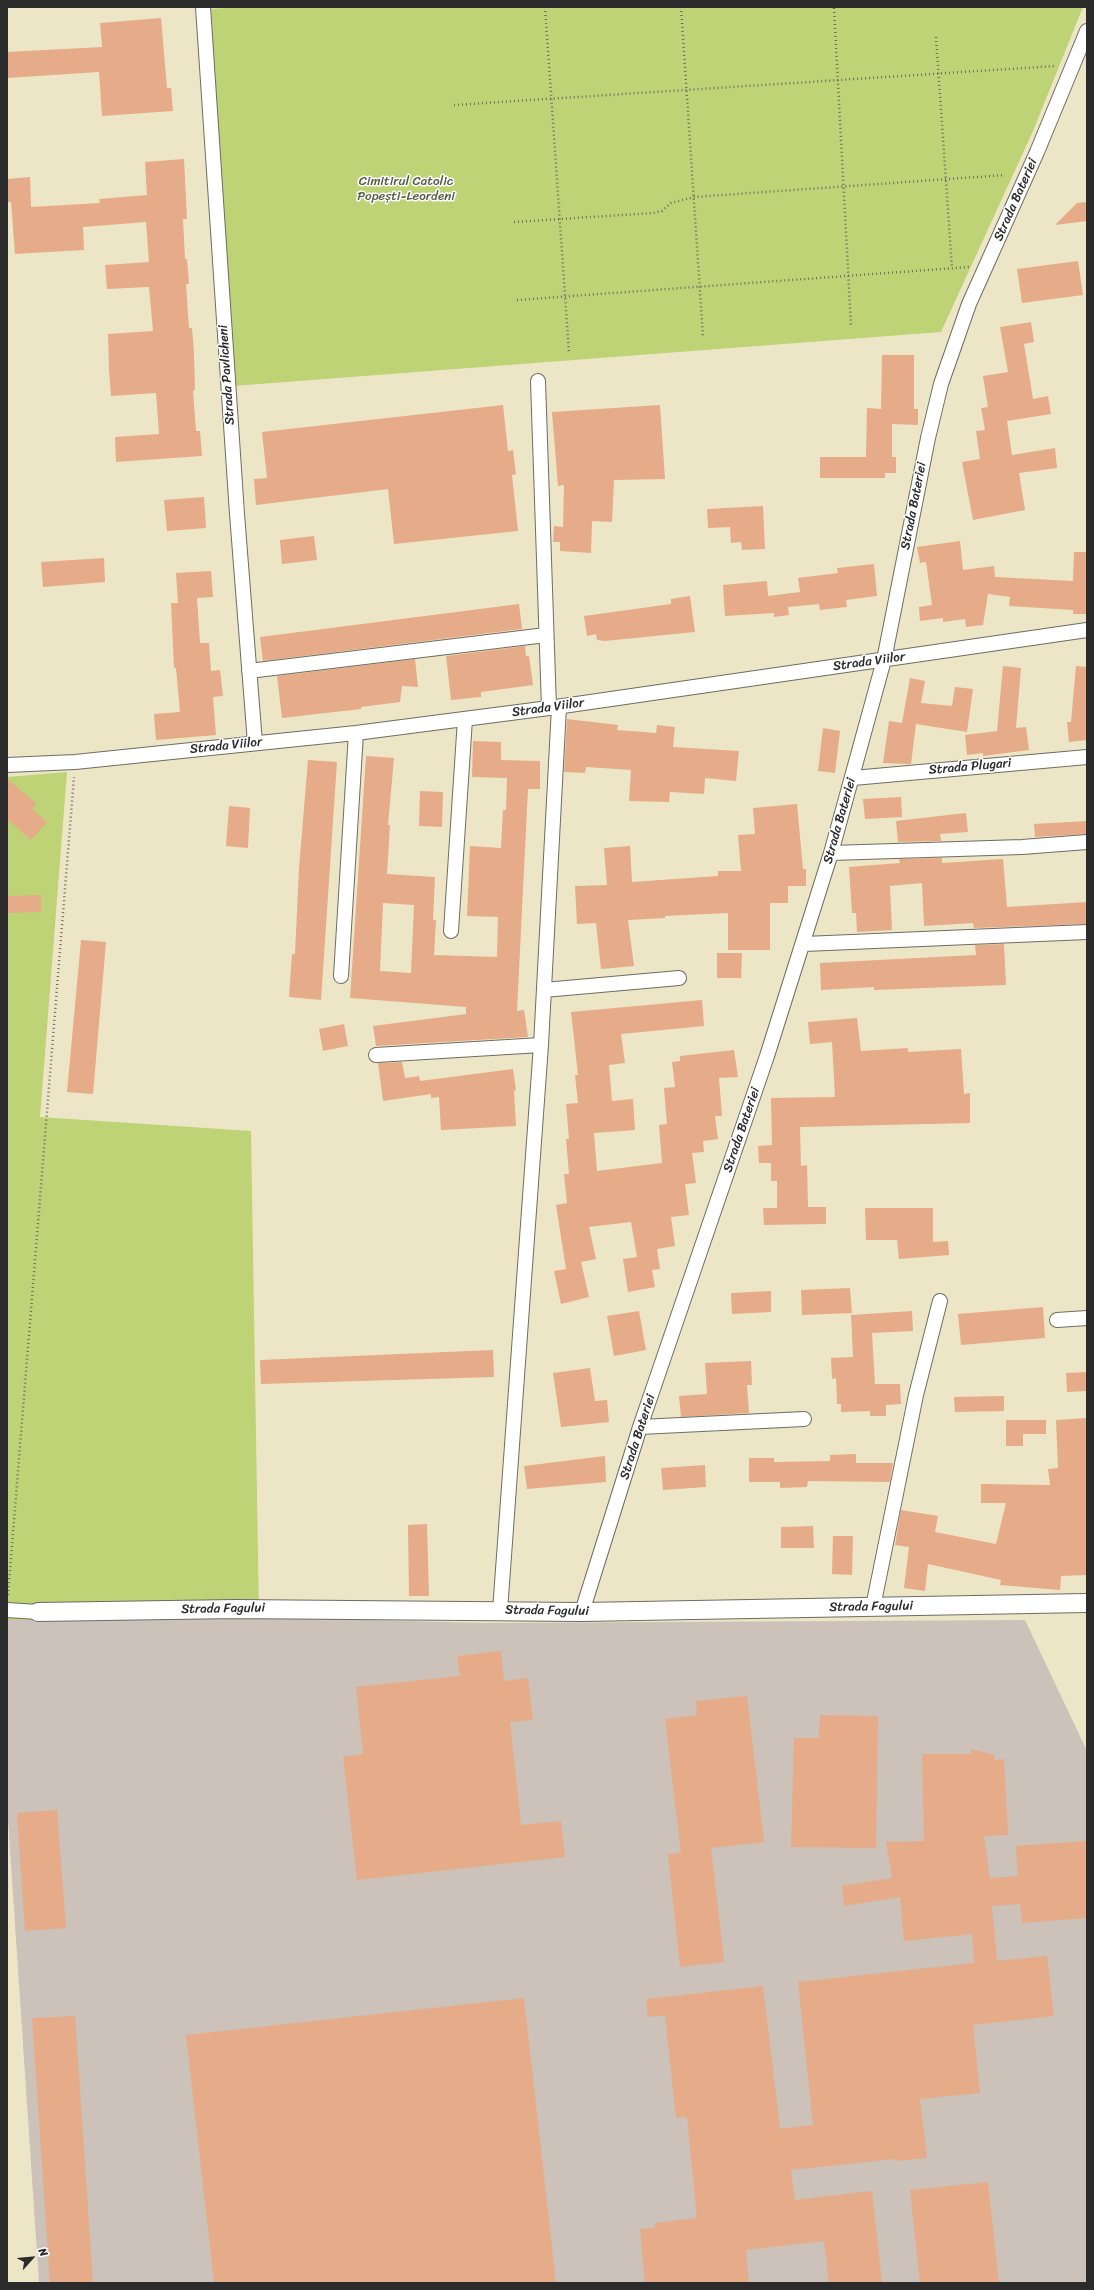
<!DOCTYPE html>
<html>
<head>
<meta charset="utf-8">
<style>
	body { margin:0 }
	#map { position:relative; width:1094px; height:2290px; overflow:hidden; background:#ece6c7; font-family:Sriracha,sans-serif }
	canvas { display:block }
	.frame { position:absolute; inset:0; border:8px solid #2b2b2b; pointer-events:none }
	.north { position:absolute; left:12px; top:2238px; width:40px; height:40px; -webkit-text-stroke:3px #fff; paint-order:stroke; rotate:63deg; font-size:11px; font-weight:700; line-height:16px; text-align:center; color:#2b2b2b }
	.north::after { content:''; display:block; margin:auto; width:14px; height:18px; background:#2b2b2b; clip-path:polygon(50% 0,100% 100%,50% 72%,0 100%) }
</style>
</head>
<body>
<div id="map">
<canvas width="1094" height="2290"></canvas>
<div class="frame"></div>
<div class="north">N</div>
</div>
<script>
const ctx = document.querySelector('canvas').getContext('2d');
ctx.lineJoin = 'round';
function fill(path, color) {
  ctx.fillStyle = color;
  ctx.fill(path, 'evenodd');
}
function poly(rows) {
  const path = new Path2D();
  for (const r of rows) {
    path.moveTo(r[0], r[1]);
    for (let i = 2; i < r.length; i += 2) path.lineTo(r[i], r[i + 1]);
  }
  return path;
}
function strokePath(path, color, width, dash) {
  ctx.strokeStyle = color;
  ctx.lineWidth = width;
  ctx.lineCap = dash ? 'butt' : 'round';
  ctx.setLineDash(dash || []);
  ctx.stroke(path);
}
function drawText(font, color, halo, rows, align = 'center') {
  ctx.font = font + ' Sriracha,sans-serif';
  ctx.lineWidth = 3;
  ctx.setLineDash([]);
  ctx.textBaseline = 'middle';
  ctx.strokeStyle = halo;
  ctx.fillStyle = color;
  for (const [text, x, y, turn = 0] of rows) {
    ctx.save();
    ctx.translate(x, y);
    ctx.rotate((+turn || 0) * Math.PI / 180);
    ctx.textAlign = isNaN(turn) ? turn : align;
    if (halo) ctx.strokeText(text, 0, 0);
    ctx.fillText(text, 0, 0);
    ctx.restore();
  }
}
const industrial = poly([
	[259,1617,483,1623,1025,1620,1087,1751,1087,2283,39,2283,7,1805,7,1620]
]);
const green = poly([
	[244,7,1083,7,1033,131,941,332,233,386,208,9],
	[67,772,40,1117,251,1131,259,1617,7,1620,7,777]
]);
const building = poly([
	[161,18,167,88,171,88,173,111,102,116,99,72,7,78,7,52,102,47,100,23],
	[184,159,187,219,183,219,185,259,187,259,189,284,186,284,189,328,192,328,194,352,195,390,193,391,196,431,200,431,202,456,116,462,115,437,159,434,156,393,111,396,109,369,108,334,153,331,149,287,107,289,105,265,149,262,146,222,83,227,84,250,15,254,11,202,7,202,7,179,30,177,31,207,100,203,99,199,147,195,145,162],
	[1087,202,1087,221,1055,225,1077,203],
	[1078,261,1083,295,1022,303,1017,269],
	[1031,322,1034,342,1024,344,1033,399,1048,396,1051,414,1007,421,1012,455,1055,448,1057,468,1019,473,1025,510,973,520,962,462,980,459,976,431,985,430,981,408,988,407,983,376,1008,372,1000,327],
	[882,355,914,355,914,409,918,409,918,425,892,424,892,457,896,457,896,473,885,473,885,478,820,478,820,457,866,457,867,408,881,409],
	[503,405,508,451,513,450,516,474,512,475,518,531,394,544,388,489,256,505,254,479,267,478,262,432],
	[660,405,665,479,614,480,612,522,592,521,591,553,560,551,560,542,553,542,554,526,563,527,564,485,558,486,552,412],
	[204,497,206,528,167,531,164,500],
	[763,506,765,549,742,550,741,542,731,543,730,527,708,528,707,509],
	[314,536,317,560,282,564,280,540],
	[960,541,963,570,994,566,995,577,1073,581,1074,552,1087,552,1087,614,1073,614,1073,610,1009,606,1010,597,988,594,983,625,966,627,965,619,943,622,943,618,920,621,919,607,932,605,926,562,920,563,917,547],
	[104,558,105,582,43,587,41,562],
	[874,564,877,596,846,600,847,607,820,610,819,604,788,607,789,615,774,617,774,613,725,616,723,585,767,581,768,596,800,592,798,578,838,573,837,568],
	[211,571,213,597,197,598,200,643,209,643,211,671,220,670,223,696,213,697,216,735,156,740,154,714,180,712,176,668,174,668,171,603,178,603,176,573],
	[690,596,695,632,605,641,597,640,596,634,587,636,584,616,671,604,671,599],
	[519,604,522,629,263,661,260,637],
	[525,646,526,656,529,656,533,685,481,692,481,697,451,700,446,656],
	[415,659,418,687,402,686,400,702,361,707,361,709,282,718,277,676],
	[1003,666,1021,668,1016,728,1026,727,1029,750,983,756,983,753,967,755,965,735,997,731],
	[1076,666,1087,667,1087,740,1069,742,1067,722,1071,722],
	[910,678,925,681,921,703,952,706,955,687,973,689,967,732,916,724,911,764,883,763,889,721,902,723],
	[567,719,618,725,617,730,656,733,657,725,675,727,673,747,739,751,736,781,705,778,704,794,670,792,669,802,629,801,631,770,586,767,585,773,564,772],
	[823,728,840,731,835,773,818,771],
	[473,741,501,742,501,760,540,761,540,789,528,789,517,1011,524,1010,528,1037,376,1046,373,1026,466,1014,466,1007,350,998,366,756,394,758,388,825,390,825,387,874,435,877,433,920,436,920,434,955,497,957,498,917,467,916,470,846,501,848,503,810,506,810,507,778,472,777],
	[383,903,414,905,411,973,380,971],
	[308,760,337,762,321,1000,289,997,292,954,295,954,299,868],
	[7,779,37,804,32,809,47,822,31,840,7,819],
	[420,791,443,792,442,827,419,826],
	[901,797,902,817,865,819,863,799],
	[797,804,803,869,806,869,806,886,788,886,788,903,770,903,770,950,728,950,728,913,665,916,665,918,628,920,634,966,601,969,596,923,577,924,575,886,607,885,604,848,630,846,632,882,718,876,718,871,741,871,738,835,755,834,753,808],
	[229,806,250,808,248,848,226,846],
	[966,813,968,832,940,834,941,841,898,842,896,821],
	[1087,821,1087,834,1035,837,1034,824],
	[942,858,942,863,1003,859,1007,907,1087,902,1087,924,974,928,973,923,924,926,922,883,890,886,892,930,857,932,856,913,852,913,849,867,900,863,899,859],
	[41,895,41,912,7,913,7,896],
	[81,940,106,942,93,1094,67,1092],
	[1004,944,1006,985,874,990,874,987,821,990,820,963,976,955,975,945],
	[717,953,742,953,741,978,717,978],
	[702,1000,704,1026,621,1034,625,1063,609,1065,612,1101,633,1099,635,1130,594,1133,597,1171,662,1163,659,1125,667,1124,664,1088,675,1087,672,1062,680,1061,680,1056,734,1050,738,1077,719,1078,722,1116,715,1116,718,1139,703,1141,704,1152,692,1153,696,1183,685,1184,689,1215,671,1217,675,1246,657,1249,660,1269,652,1270,655,1287,628,1292,623,1259,637,1257,631,1222,589,1227,596,1259,581,1262,589,1297,561,1304,554,1271,566,1269,556,1205,567,1203,564,1174,569,1174,566,1139,569,1139,566,1104,578,1103,575,1075,578,1075,571,1012],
	[857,1018,861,1051,908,1048,908,1052,961,1049,964,1094,970,1093,970,1123,800,1127,801,1166,807,1165,808,1207,826,1207,826,1224,764,1225,763,1208,777,1208,777,1181,771,1181,771,1163,759,1163,758,1146,772,1145,771,1098,835,1097,832,1042,810,1044,808,1022],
	[344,1024,348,1046,323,1051,319,1029],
	[402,1062,405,1078,419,1076,420,1081,513,1069,516,1090,514,1091,516,1126,441,1130,439,1097,431,1098,431,1094,383,1101,378,1063],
	[865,1208,933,1208,933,1242,948,1241,949,1255,899,1259,897,1240,866,1240],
	[850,1288,852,1313,802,1315,801,1290],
	[771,1291,771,1312,732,1314,731,1293],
	[1043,1307,1045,1338,961,1345,958,1314],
	[639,1311,646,1350,614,1356,607,1316],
	[912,1311,913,1331,872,1333,875,1384,900,1384,901,1404,886,1405,886,1416,870,1416,870,1411,841,1412,841,1404,837,1404,836,1378,832,1379,831,1358,853,1357,851,1315],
	[493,1350,494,1377,261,1384,260,1360],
	[751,1361,752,1385,747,1385,749,1413,681,1417,679,1396,707,1394,705,1363],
	[590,1368,595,1401,607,1400,609,1422,561,1427,553,1373],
	[1087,1372,1087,1391,1067,1392,1066,1373],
	[1004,1396,1004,1411,955,1412,954,1397],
	[1087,1418,1087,1575,1061,1576,1060,1590,1000,1585,1001,1580,928,1564,925,1591,904,1588,909,1547,895,1545,901,1510,938,1516,935,1532,996,1544,1006,1503,981,1503,981,1484,1050,1485,1048,1469,1058,1468,1056,1420],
	[1006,1420,1046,1420,1046,1434,1023,1434,1023,1446,1006,1446],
	[856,1454,856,1463,893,1463,890,1482,808,1481,807,1487,780,1488,780,1482,749,1482,749,1458,774,1458,774,1462,830,1461,830,1455],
	[605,1456,606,1482,527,1489,524,1466],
	[705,1465,706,1487,663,1490,661,1468],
	[427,1524,429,1596,409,1596,408,1525],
	[813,1526,814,1548,781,1548,781,1527],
	[833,1536,853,1536,852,1575,832,1574],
	[501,1651,504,1681,528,1678,533,1720,510,1722,521,1825,561,1821,565,1857,357,1880,343,1757,363,1754,356,1687,460,1676,457,1656],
	[747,1696,764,1842,711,1848,724,1962,680,1967,668,1854,681,1853,665,1719,697,1715,696,1701],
	[820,1715,878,1716,876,1848,791,1847,794,1738,819,1738],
	[971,1749,994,1755,994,1760,1004,1759,1008,1835,984,1836,990,1878,1018,1876,1016,1846,1087,1841,1087,1918,1022,1923,1020,1904,992,1906,997,1961,1047,1956,1054,2016,973,2025,980,2093,920,2099,927,2158,895,2161,895,2159,791,2170,795,2200,872,2191,882,2283,829,2283,824,2241,746,2250,749,2283,645,2283,640,2229,655,2228,654,2223,697,2218,687,2117,676,2118,665,2015,648,2017,646,1999,763,1986,780,2129,813,2125,798,1982,974,1963,972,1934,904,1941,900,1897,844,1906,842,1886,892,1878,886,1842,924,1841,922,1754,971,1754],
	[57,1810,66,1928,25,1931,17,1813],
	[524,1998,556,2283,214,2283,186,2035],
	[75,2016,93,2283,50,2283,32,2018],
	[988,2182,999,2283,920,2283,910,2190]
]);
const path = poly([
	[545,7,569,353],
	[681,7,703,337],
	[834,8,851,326],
	[936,37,952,268],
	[454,105,1055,66],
	[514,222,653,213,662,211,671,203,694,197,1005,175],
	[517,300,969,267],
	[8,1595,74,777]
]);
const minor = poly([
	[203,7,237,514,255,743],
	[538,381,549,708],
	[249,671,546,635],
	[7,765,75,762,356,733,549,708,1087,630],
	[853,778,1087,757],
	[831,853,1022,847,1087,842],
	[451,931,465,719],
	[804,944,1087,932],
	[341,976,356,733],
	[544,990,679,978],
	[376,1055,541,1045],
	[1057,1320,1087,1318],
	[640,1427,804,1419],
	[873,1607,916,1395,940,1301],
	[7,1610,38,1612],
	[500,1611,541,1045,559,707],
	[582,1612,640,1427,767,1056,831,853,884,660,928,438,941,384,969,304,1037,152,1087,31]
]);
const tertiary = poly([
	[38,1612,235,1609,582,1612,1087,1603]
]);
const parkNames = [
	["Cimitirul Catolic",406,182],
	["Popești-Leordeni",406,197]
];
const streetNames = [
	["Strada Bateriei",1016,200,-66],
	["Strada Pavlicheni",227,375,-94],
	["Strada Bateriei",914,506,-79],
	["Strada Viilor",869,662,-8],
	["Strada Viilor",548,708,-8],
	["Strada Viilor",226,746,-6],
	["Strada Plugari",970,767,-5],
	["Strada Bateriei",840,821,-74],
	["Strada Bateriei",742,1130,-71],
	["Strada Bateriei",638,1437,-72],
	["Strada Fagului",871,1607,-1],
	["Strada Fagului",223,1609,-1],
	["Strada Fagului",547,1611,1]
];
fill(industrial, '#ccc2b9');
fill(green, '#bed376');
fill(building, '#e6ab89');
strokePath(minor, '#6f6c62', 16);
strokePath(tertiary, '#6f6c62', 20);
strokePath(path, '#6f6c62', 2.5, [1, 3]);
strokePath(minor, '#fff', 14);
strokePath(tertiary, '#fff', 18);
drawText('13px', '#575d42', '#fff', parkNames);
drawText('13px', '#2b2b2b', '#fff', streetNames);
</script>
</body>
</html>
